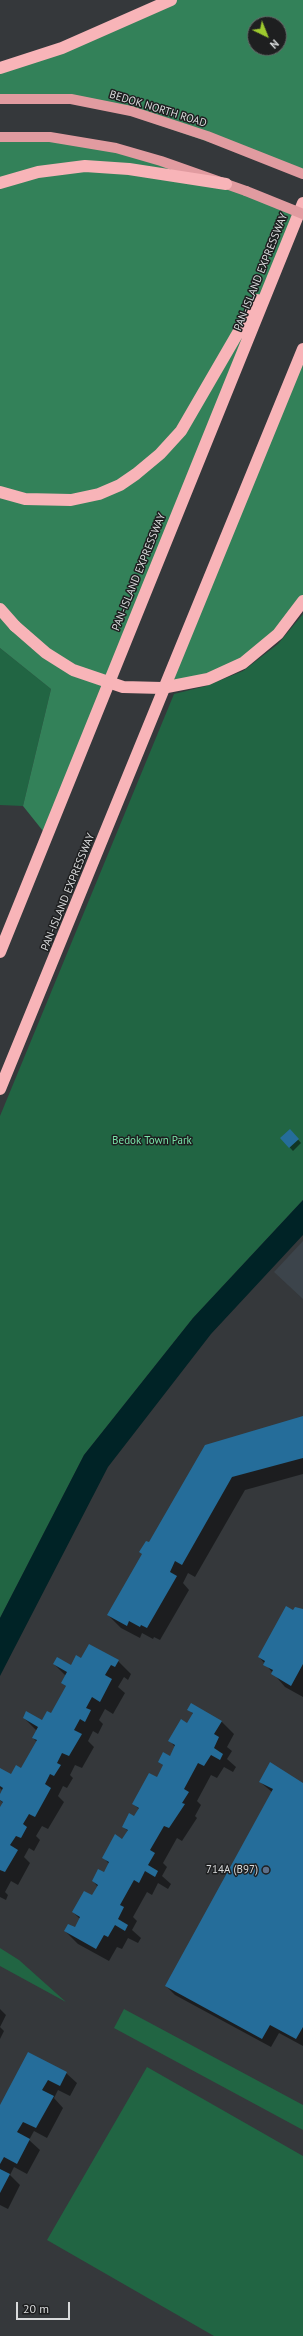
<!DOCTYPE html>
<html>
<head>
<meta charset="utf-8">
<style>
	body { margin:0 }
	#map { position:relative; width:303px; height:2336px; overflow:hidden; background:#35383b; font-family:"PT Sans",sans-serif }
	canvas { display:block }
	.north { position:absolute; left:247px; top:16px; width:40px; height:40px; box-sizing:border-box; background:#1e1f20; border:1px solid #686a6b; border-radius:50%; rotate:137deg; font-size:11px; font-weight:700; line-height:16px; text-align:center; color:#d8dadb }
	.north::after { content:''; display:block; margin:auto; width:14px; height:18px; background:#9eca2e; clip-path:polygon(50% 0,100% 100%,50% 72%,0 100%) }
	.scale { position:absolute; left:16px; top:2302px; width:54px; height:18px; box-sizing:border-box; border:2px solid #d8dadb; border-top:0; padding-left:5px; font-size:12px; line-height:14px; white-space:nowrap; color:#d8dadb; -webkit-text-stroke:3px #1e1f20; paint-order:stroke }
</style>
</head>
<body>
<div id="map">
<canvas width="303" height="2336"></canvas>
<div class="north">N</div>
<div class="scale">20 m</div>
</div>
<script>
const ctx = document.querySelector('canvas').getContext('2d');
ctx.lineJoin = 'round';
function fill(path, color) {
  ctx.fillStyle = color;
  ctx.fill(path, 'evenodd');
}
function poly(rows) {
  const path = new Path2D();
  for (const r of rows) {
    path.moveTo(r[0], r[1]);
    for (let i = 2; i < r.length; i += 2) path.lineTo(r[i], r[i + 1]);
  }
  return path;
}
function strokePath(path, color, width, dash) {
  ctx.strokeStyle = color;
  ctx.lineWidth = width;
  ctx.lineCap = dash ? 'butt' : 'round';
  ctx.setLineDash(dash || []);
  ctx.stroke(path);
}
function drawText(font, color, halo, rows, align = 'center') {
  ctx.font = font + ' "PT Sans",sans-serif';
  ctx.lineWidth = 3;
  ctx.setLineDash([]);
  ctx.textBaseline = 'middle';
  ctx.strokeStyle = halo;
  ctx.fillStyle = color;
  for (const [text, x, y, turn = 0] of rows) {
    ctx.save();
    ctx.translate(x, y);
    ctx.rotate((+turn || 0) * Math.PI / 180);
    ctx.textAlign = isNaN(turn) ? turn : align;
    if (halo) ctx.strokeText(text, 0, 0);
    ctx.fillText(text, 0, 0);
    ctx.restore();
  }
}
const built = poly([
	[303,1241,303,1299,274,1272]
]);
const green = poly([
	[303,614,303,1200,193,1318,84,1455,0,1618,0,1116,174,694,206,686,243,671,278,644],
	[0,648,51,689,23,806,0,805],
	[0,1948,19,1960,66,2002,0,1966],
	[124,2009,303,2105,303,2130,114,2028],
	[147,2067,303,2156,303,2336,214,2336,47,2240]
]);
const forest = poly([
	[171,0,303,0,303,174,91,102,0,99,0,68],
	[255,24,279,24,279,48,255,48],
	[0,137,25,137,116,148,299,212,47,836,23,806,51,689,0,648],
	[303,349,303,601,299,608,232,669,167,684]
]);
const water = poly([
	[303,1200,303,1235,211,1334,108,1467,0,1676,0,1618,84,1455,193,1318]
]);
const shadow = poly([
	[290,1130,301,1143,293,1151,281,1138],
	[303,1417,303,1474,245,1490,195,1577,188,1573,183,1583,189,1590,160,1640,154,1637,153,1639,142,1633,140,1638,121,1628,108,1615,149,1544],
	[303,1610,303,1697,285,1687,259,1657,294,1611],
	[82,1659,118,1661,131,1674,128,1680,124,1677,118,1687,125,1693,113,1714,105,1709,99,1720,103,1724,98,1734,93,1731,88,1741,94,1747,82,1768,75,1765,70,1775,73,1778,67,1788,63,1786,58,1796,64,1802,48,1829,42,1826,36,1836,40,1840,34,1851,29,1848,24,1857,30,1863,18,1885,11,1881,5,1892,8,1895,6,1900,0,1897,0,1809,3,1803,0,1800,3,1791,0,1788,0,1769,11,1775,22,1769,37,1742,33,1738,37,1731,24,1718,42,1721,52,1714,67,1687,62,1683,66,1676,54,1664,71,1666],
	[189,1709,221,1721,234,1734,227,1747,232,1751,227,1759,236,1767,233,1772,224,1767,217,1778,211,1775,197,1801,201,1805,195,1816,197,1818,182,1841,177,1838,163,1863,167,1867,162,1876,171,1884,168,1889,158,1883,152,1895,147,1892,133,1917,137,1921,132,1930,141,1938,138,1943,128,1938,122,1949,117,1947,109,1961,78,1944,65,1931,75,1928,80,1919,73,1912,93,1897,98,1887,93,1881,104,1873,109,1864,103,1857,123,1840,128,1831,123,1827,135,1817,139,1809,133,1804,157,1778,164,1766,159,1762,170,1757,175,1747,170,1741,188,1724,193,1714],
	[270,1763,303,1784,303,2046,279,2033,271,2047,175,1995,166,1986,272,1792,260,1782],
	[0,2009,6,2015,0,2027],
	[0,2027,4,2031,0,2039],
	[29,2053,66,2073,77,2083,70,2096,58,2090,54,2098,63,2108,47,2138,34,2131,29,2140,40,2150,27,2174,14,2167,10,2175,20,2185,8,2209,0,2205,0,2108]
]);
const building = poly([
	[290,1129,299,1139,289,1148,280,1138],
	[303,1416,303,1458,232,1477,182,1565,175,1561,170,1572,177,1576,147,1628,141,1625,140,1627,129,1621,127,1626,107,1615,142,1554,139,1552,146,1541,149,1542,205,1445],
	[286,1606,293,1610,295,1607,303,1609,303,1664,291,1686,271,1674,273,1670,263,1665,265,1661,258,1657],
	[89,1644,119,1660,115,1667,111,1665,105,1675,112,1679,100,1702,92,1697,86,1708,91,1710,85,1722,80,1719,74,1730,82,1734,69,1756,62,1753,57,1763,61,1765,54,1776,50,1774,45,1784,51,1788,35,1817,29,1814,23,1824,27,1827,21,1838,16,1836,10,1845,18,1850,5,1872,0,1870,0,1807,3,1802,0,1800,0,1794,3,1788,0,1786,0,1768,11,1774,16,1765,21,1768,37,1740,32,1738,38,1727,23,1718,26,1711,42,1720,47,1711,51,1713,66,1686,61,1683,67,1672,53,1664,57,1657,71,1665,76,1655,81,1658],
	[191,1703,222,1721,214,1734,219,1737,214,1748,223,1754,220,1760,211,1755,204,1766,198,1763,184,1789,189,1792,182,1803,185,1804,169,1828,164,1826,150,1850,155,1853,148,1865,158,1871,155,1877,145,1871,139,1883,134,1880,120,1905,124,1907,118,1919,128,1925,125,1931,115,1925,108,1937,104,1935,96,1949,64,1931,68,1924,75,1927,80,1917,72,1912,84,1891,92,1895,98,1885,92,1881,98,1869,104,1872,109,1862,102,1858,115,1834,122,1839,128,1830,122,1827,129,1813,134,1816,139,1808,132,1804,149,1773,157,1777,163,1765,158,1762,163,1752,170,1756,175,1745,168,1741,181,1719,187,1723,193,1713,187,1710],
	[270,1762,303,1783,303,2027,296,2039,270,2025,262,2039,165,1986,273,1789,259,1782],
	[28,2052,67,2072,60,2086,48,2080,42,2090,54,2096,36,2128,23,2122,17,2132,30,2139,17,2164,4,2157,0,2164,0,2105],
	[0,2169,10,2174,0,2193]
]);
const major = poly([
	[0,99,71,99,131,111,207,136,303,174],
	[0,137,50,137,116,148,161,161,246,191]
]);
const highway = poly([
	[0,68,62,48,171,0],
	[0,183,38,172,85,166,129,169,226,184],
	[0,492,25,499,71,500,99,494,120,485,136,474,160,454,181,431,257,300],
	[0,609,15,626],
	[0,952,303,203],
	[0,1089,303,349]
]);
const majorBridge = poly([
	[246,191,303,214]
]);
const highwayBridge = poly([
	[15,626,46,653,73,670,123,687,162,688,208,679,243,663,278,634,303,601]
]);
const markers = [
	[266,1870,4,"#5c6f8a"]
];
const streetNames = [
	["BEDOK NORTH ROAD",158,109,17],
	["PAN-ISLAND EXPRESSWAY",261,272,-68],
	["PAN-ISLAND EXPRESSWAY",139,572,-68],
	["PAN-ISLAND EXPRESSWAY",68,892,-68]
];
const parkNames = [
	["Bedok Town Park",152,1141]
];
const poiNames = [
	["714A (B97)",258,1870]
];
fill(built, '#3c444b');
fill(green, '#216543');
fill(forest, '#338159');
fill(water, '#002326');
fill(shadow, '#0007');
fill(building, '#256d9a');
strokePath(major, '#e19ba0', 10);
strokePath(highway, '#f8b4b8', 12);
strokePath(majorBridge, '#e19ba0', 10);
strokePath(highwayBridge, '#f8b4b8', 12);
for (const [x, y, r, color] of markers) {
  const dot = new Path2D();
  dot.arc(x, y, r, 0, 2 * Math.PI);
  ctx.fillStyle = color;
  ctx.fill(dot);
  strokePath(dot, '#1e1f20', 1.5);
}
drawText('11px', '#d8dadb', '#1e1f20', streetNames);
drawText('11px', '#79e4a9', '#1e1f20', parkNames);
drawText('11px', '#d8dadb', '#1e1f20', poiNames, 'right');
</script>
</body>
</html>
